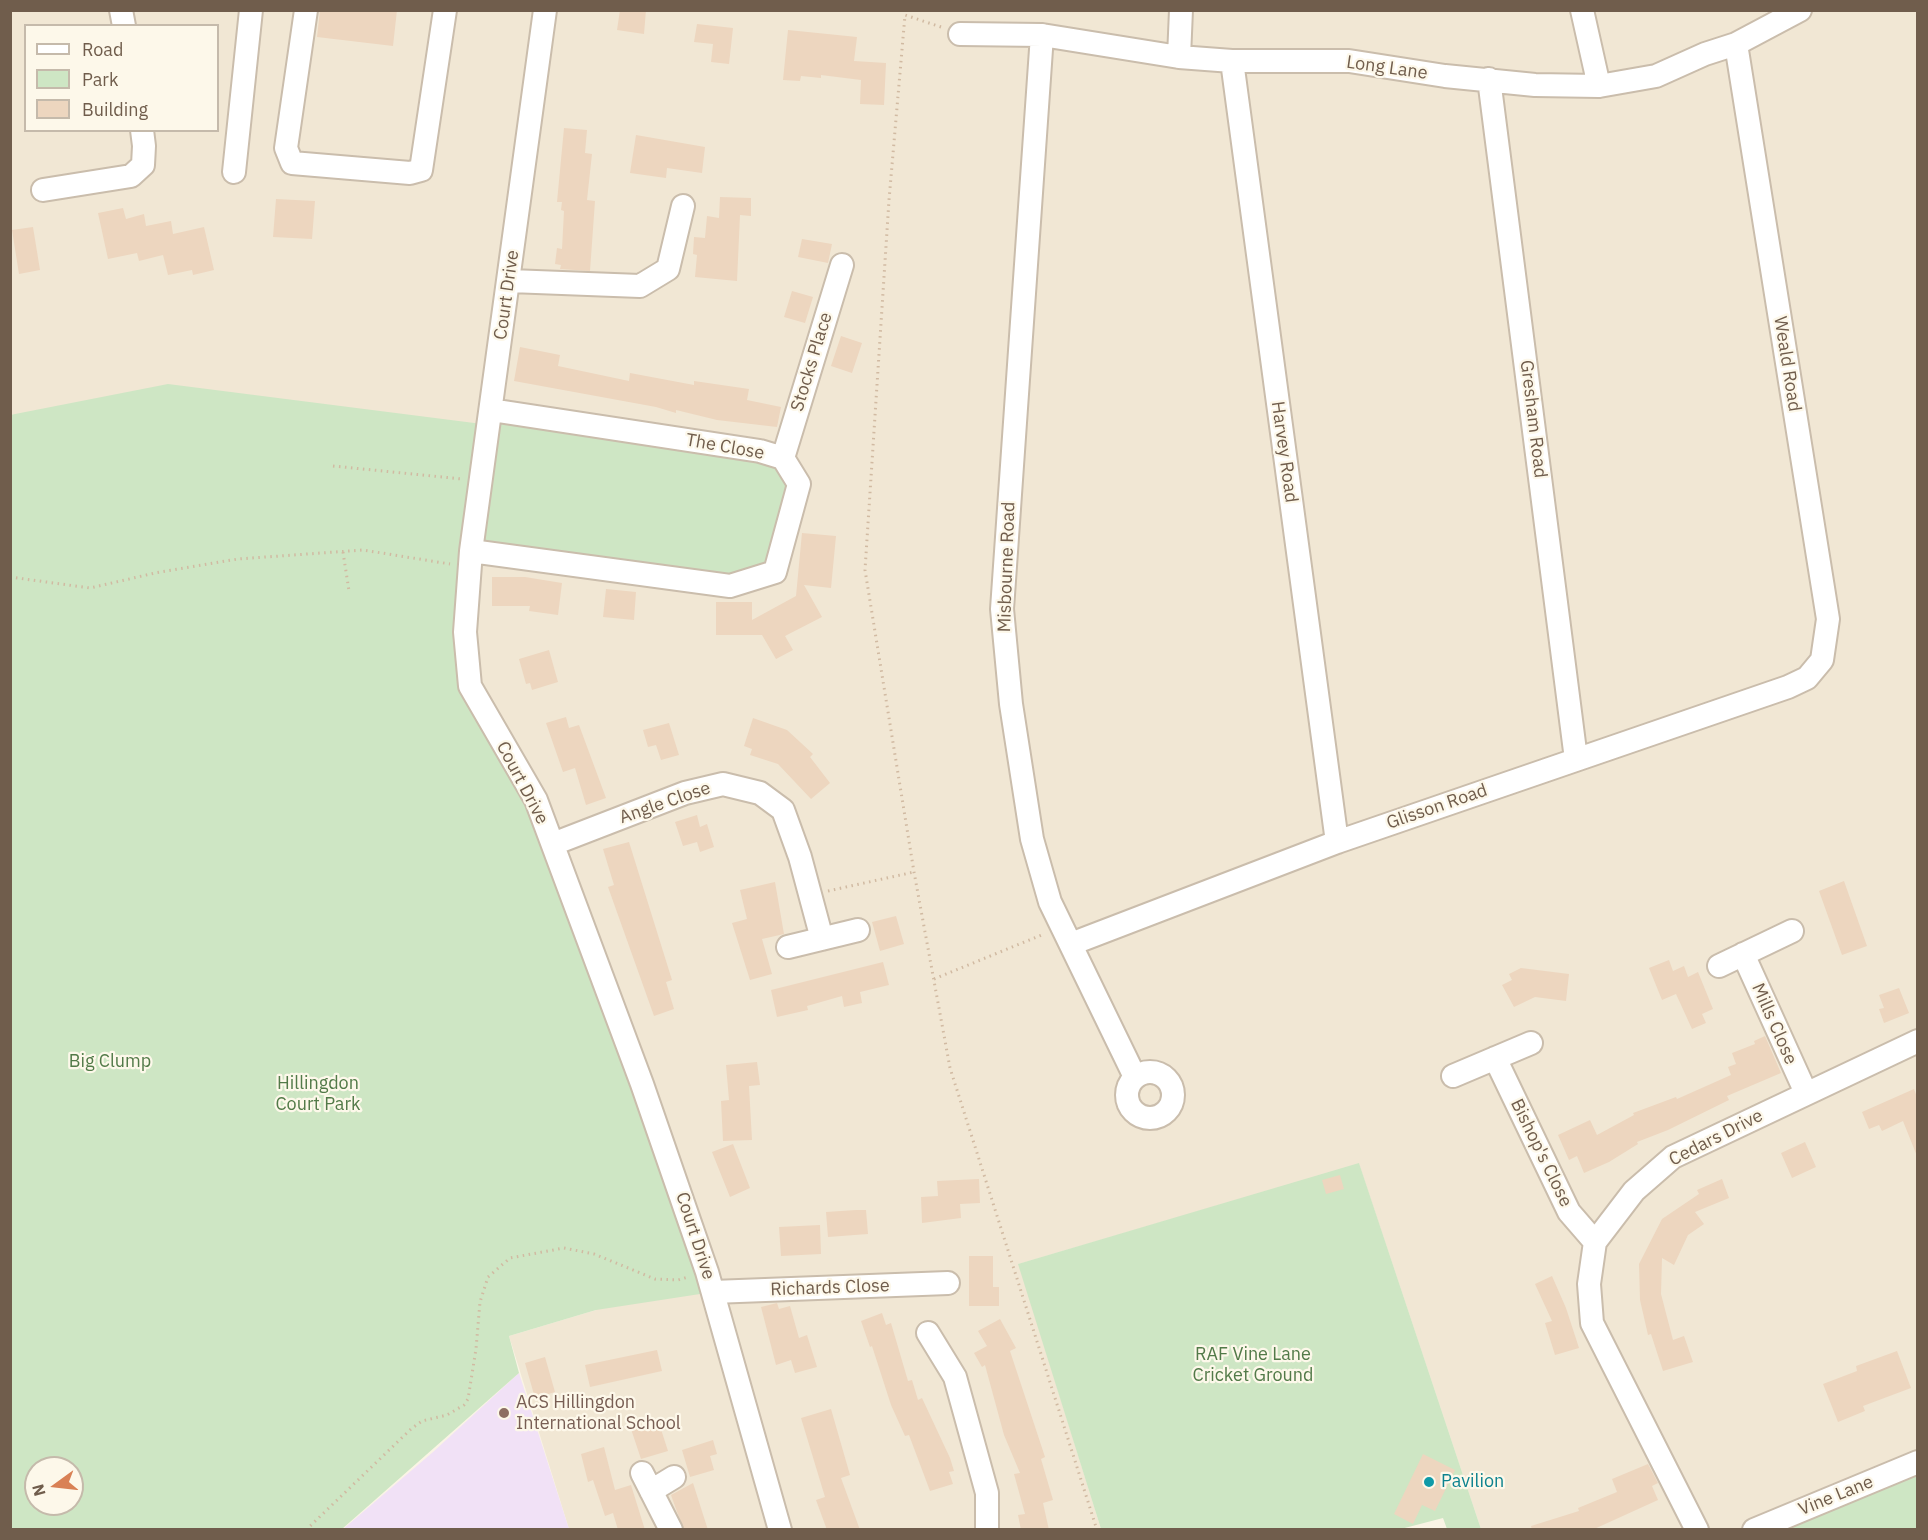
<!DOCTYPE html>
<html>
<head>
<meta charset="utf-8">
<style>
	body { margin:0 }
	#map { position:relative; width:1928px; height:1540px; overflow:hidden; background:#faf4e5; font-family:"IBM Plex Sans",sans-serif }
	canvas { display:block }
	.frame { position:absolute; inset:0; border:12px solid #705d4c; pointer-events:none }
	.legend { position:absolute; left:24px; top:24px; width:195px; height:108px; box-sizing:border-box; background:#fdf8ea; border:2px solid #c5baab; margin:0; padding:8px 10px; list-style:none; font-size:18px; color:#705d4c }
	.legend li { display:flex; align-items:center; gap:12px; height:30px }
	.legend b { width:30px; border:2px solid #c5baab }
	.north { position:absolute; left:24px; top:1456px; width:60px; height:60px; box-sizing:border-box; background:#fdf8ea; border:2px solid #c5baab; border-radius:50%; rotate:255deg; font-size:16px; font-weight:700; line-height:24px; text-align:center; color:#705d4c }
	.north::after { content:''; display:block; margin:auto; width:21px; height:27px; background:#d98155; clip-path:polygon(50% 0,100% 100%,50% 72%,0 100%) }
</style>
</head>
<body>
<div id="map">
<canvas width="1928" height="1540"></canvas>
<div class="frame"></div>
<ul class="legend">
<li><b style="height:8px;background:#fff"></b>Road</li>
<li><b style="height:16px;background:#cee6c4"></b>Park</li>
<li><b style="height:16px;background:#edd6bf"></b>Building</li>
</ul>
<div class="north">N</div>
</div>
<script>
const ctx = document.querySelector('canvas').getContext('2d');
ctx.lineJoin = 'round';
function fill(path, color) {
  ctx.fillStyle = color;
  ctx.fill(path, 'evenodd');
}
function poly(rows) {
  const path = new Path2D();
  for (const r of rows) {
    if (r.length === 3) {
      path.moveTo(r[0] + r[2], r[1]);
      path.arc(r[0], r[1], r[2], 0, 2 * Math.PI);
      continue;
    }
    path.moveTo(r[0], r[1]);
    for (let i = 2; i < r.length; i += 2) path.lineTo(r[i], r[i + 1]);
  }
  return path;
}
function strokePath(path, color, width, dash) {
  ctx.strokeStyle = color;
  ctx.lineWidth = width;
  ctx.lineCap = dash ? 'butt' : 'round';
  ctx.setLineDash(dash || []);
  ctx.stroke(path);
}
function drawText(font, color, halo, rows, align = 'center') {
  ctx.font = font + ' "IBM Plex Sans",sans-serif';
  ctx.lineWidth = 4.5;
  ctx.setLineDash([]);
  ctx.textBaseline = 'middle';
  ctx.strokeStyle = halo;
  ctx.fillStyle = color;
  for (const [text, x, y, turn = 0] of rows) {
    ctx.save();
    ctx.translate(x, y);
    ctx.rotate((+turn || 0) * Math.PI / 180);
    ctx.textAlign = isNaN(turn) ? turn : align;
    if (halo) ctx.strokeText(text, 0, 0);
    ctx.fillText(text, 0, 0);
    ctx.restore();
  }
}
const residential = poly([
	[10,11,1917,11,1917,1461,1748,1529,1481,1529,1359,1164,1019,1264,1101,1529,569,1529,509,1336,596,1310,31,412,11,415],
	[26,26,218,26,218,130,26,130]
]);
const education = poly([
	[519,1373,569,1529,342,1530,433,1452]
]);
const green = poly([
	[168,384,490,425,491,410,760,451,799,484,775,572,730,586,471,551,466,659,518,768,713,1292,596,1310,509,1336,519,1373,342,1529,11,1529,10,415],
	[36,1468,72,1468,72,1504,36,1504],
	[1359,1163,1481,1529,1447,1529,1443,1518,1397,1530,1101,1529,1018,1264],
	[1917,1463,1917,1529,1772,1529]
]);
const building = poly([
	[320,10,397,10,393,46,317,37],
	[620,10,646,10,644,34,617,30],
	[697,24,733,28,729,64,711,62,713,44,694,42],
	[788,30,857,37,854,61,886,63,884,105,860,104,861,80,821,75,821,78,801,76,800,81,783,80],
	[564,128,587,130,585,153,592,154,587,200,595,201,590,271,560,269,561,265,555,264,557,248,562,249,564,211,561,210,562,202,557,202],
	[636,135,705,147,702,173,667,168,666,178,630,173],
	[720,197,751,198,751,216,740,215,737,281,695,277,697,255,693,254,694,237,705,238,707,216,719,218],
	[276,199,315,201,312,239,273,237],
	[123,208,126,219,144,214,146,226,171,221,173,234,204,227,214,270,193,275,192,270,168,275,163,255,139,261,137,253,108,259,98,213],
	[33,227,40,270,19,274,12,230],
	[802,239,832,244,828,263,798,257],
	[792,291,813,297,805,323,784,317],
	[841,336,862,343,852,373,831,366],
	[520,347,560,355,558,366,629,381,630,373,694,385,694,381,749,389,747,400,781,407,777,427,717,420,676,410,676,413,656,407,514,381],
	[802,533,836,536,831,588,804,585,822,617,785,636,793,650,776,659,762,635,716,635,716,602,752,602,752,620,796,596],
	[492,577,525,577,562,583,558,615,529,611,530,606,492,606],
	[606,589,636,592,634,620,603,617],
	[549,650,558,682,532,690,530,683,526,684,519,659],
	[566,717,569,728,579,725,606,798,586,805,575,768,563,772,546,723],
	[753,718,787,730,813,754,810,757,830,783,811,799,778,764,750,755,752,749,744,746],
	[669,723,679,755,661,760,656,745,648,747,643,730],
	[697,815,700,827,707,824,714,847,700,852,697,842,683,846,675,822],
	[629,842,672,980,666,982,674,1009,654,1016,608,887,614,885,603,849],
	[1844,881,1867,946,1842,955,1819,891],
	[775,882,784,934,762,939,772,974,750,980,732,923,747,919,740,890],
	[896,916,904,944,880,951,872,922],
	[1669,960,1673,971,1684,966,1688,977,1698,972,1713,1009,1702,1014,1706,1023,1692,1029,1676,994,1662,1000,1649,968],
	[883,962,889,985,860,992,862,1003,844,1007,842,996,807,1006,808,1010,777,1017,771,990],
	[1521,968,1569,974,1566,1001,1535,997,1514,1007,1502,985,1512,980,1509,974],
	[1899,988,1909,1013,1884,1023,1879,1009,1884,1008,1879,995],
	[1765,1036,1781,1073,1727,1096,1729,1100,1668,1130,1637,1142,1638,1144,1609,1162,1584,1173,1577,1156,1569,1160,1558,1135,1590,1120,1597,1135,1634,1115,1633,1113,1676,1097,1677,1099,1731,1075,1728,1067,1736,1064,1732,1053,1755,1044,1754,1041],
	[757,1062,760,1085,749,1086,752,1140,723,1141,721,1101,729,1100,726,1065],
	[1914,1089,1917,1097,1917,1156,1903,1121,1882,1131,1879,1125,1869,1129,1862,1112],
	[1805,1142,1816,1167,1792,1178,1781,1153],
	[733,1144,750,1188,730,1197,712,1152],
	[1340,1175,1344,1189,1326,1194,1322,1180],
	[979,1179,980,1203,960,1204,961,1218,922,1223,921,1197,938,1196,937,1181],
	[1722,1179,1729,1198,1695,1212,1704,1224,1688,1235,1674,1265,1662,1258,1661,1294,1673,1340,1684,1336,1693,1362,1663,1371,1651,1334,1648,1335,1640,1300,1639,1264,1662,1219,1699,1194,1697,1190],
	[856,1210,866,1210,868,1234,828,1237,826,1212],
	[820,1225,821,1254,781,1256,779,1227],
	[969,1256,993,1256,993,1287,999,1287,999,1306,969,1306],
	[1552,1276,1566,1308,1579,1348,1555,1355,1545,1323,1552,1321,1535,1284],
	[777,1303,779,1309,790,1306,799,1338,807,1335,817,1367,795,1373,791,1360,776,1365,761,1307],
	[882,1313,886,1325,891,1323,908,1381,912,1380,918,1400,922,1398,950,1458,954,1471,949,1472,953,1484,930,1491,909,1435,905,1436,891,1405,872,1346,870,1347,861,1321],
	[1000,1319,1016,1348,1010,1351,1045,1457,1041,1459,1053,1500,1043,1503,1049,1530,1021,1530,1018,1515,1025,1514,1014,1474,1020,1473,1004,1435,985,1365,982,1367,974,1353,987,1346,978,1331],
	[657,1350,662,1371,590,1387,585,1365],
	[1897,1351,1911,1388,1863,1406,1865,1411,1838,1422,1823,1384,1857,1371,1856,1366],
	[545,1357,555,1392,535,1398,525,1363],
	[831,1409,850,1475,841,1478,860,1530,827,1530,816,1500,825,1497,801,1418],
	[658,1420,668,1451,641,1459,631,1429],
	[713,1440,717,1454,710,1456,714,1470,690,1477,682,1450],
	[604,1447,615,1490,631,1485,645,1530,618,1530,613,1513,605,1516,593,1480,588,1482,581,1454],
	[1423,1454,1455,1470,1435,1511,1422,1505,1413,1524,1394,1514],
	[1648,1464,1658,1483,1652,1486,1658,1500,1592,1530,1532,1530,1531,1526,1579,1511,1578,1508,1617,1492,1612,1479],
	[693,1483,708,1530,684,1530,676,1509,671,1495]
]);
const path = poly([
	[941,27,905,15,889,200,865,570,914,872,950,1068,1097,1530],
	[333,466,462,479],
	[343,552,349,591],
	[10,577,90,588,155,573,238,559,363,550,450,564],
	[828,891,914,872],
	[934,979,1044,934],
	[306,1530,411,1429,422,1421,447,1415,464,1405,468,1399,476,1349,480,1302,488,1277,510,1258,564,1248,594,1254,655,1279,678,1280,688,1277]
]);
const minor = poly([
	[121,10,124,26],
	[306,10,286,148,292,163,410,173,421,170,445,10],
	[545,10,471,551,465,632,470,686,536,800,642,1084,707,1272,780,1530],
	[1582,10,1599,86],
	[960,34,1042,35,1179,57,1232,61,1349,61,1445,76,1535,85,1599,86,1656,76,1705,54,1736,44,1800,10],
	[1042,35,1002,609,1011,704,1032,839,1050,902,1135,1077],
	[1179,57,1181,10],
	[1232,61,1337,842],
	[1489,79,1576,759],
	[234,172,251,10],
	[43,190,131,176,143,165,144,146,142,130],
	[510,281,640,286,668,269,683,206],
	[783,458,842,265],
	[471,551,730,586,775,572,799,484,783,458,760,451,491,410],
	[553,844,685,793,723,784,760,793,783,810,800,857,822,939],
	[1071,944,1337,842,1788,687,1807,678,1822,660,1828,619,1736,44],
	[788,947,858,930],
	[1743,954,1806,1093],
	[1719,966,1792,931],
	[1495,1058,1569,1212,1595,1242],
	[1150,1095,23],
	[1453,1076,1531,1043],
	[713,1292,948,1283],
	[928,1333,955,1377,987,1493,987,1530],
	[642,1473,671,1530],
	[651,1491,674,1477],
	[1697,1530,1592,1323,1589,1284,1595,1242,1634,1191,1673,1157,1918,1041],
	[1754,1530,1918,1462]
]);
const markers = [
	[504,1413,6,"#8d6e63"],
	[1429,1482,6,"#0f9aa8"]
];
const streetNames = [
	["Long Lane",1387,68,8],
	["Court Drive",507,295,-82],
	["Stocks Place",812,362,-73],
	["Weald Road",1787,364,81],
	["Gresham Road",1533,419,83],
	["The Close",725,447,10],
	["Harvey Road",1284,452,82],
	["Misbourne Road",1007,567,-88],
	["Court Drive",522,783,62],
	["Angle Close",665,803,-19],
	["Glisson Road",1437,807,-19],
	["Mills Close",1774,1024,66],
	["Cedars Drive",1716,1138,-27],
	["Bishop's Close",1541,1153,64],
	["Court Drive",695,1236,72],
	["Richards Close",830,1288,-2],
	["Vine Lane",1836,1496,-22]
];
const parkNames = [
	["Big Clump",110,1062],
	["Hillingdon",318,1084],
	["Court Park",318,1105],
	["RAF Vine Lane",1253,1355],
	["Cricket Ground",1253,1376]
];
const educationNames = [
	["ACS Hillingdon",516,1403],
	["International School",516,1424]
];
const cultureNames = [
	["Pavilion",1441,1482]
];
fill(residential, '#f1e7d4');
fill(education, '#f1e1f6');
fill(green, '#cee6c4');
fill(building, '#edd6bf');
strokePath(minor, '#cabdac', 26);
strokePath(path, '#d1baa2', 3, [1.5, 4.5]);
strokePath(minor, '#fff', 22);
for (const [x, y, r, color] of markers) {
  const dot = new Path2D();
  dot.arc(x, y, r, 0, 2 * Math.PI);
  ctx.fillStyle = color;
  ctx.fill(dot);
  strokePath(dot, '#fdf8ea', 2);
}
drawText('18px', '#705d4c', '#fdf8ea', streetNames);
drawText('18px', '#527a48', '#fdf8ea', parkNames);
drawText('18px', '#785e54', '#fdf8ea', educationNames, 'left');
drawText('18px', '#0d838f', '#fdf8ea', cultureNames, 'left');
</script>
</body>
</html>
